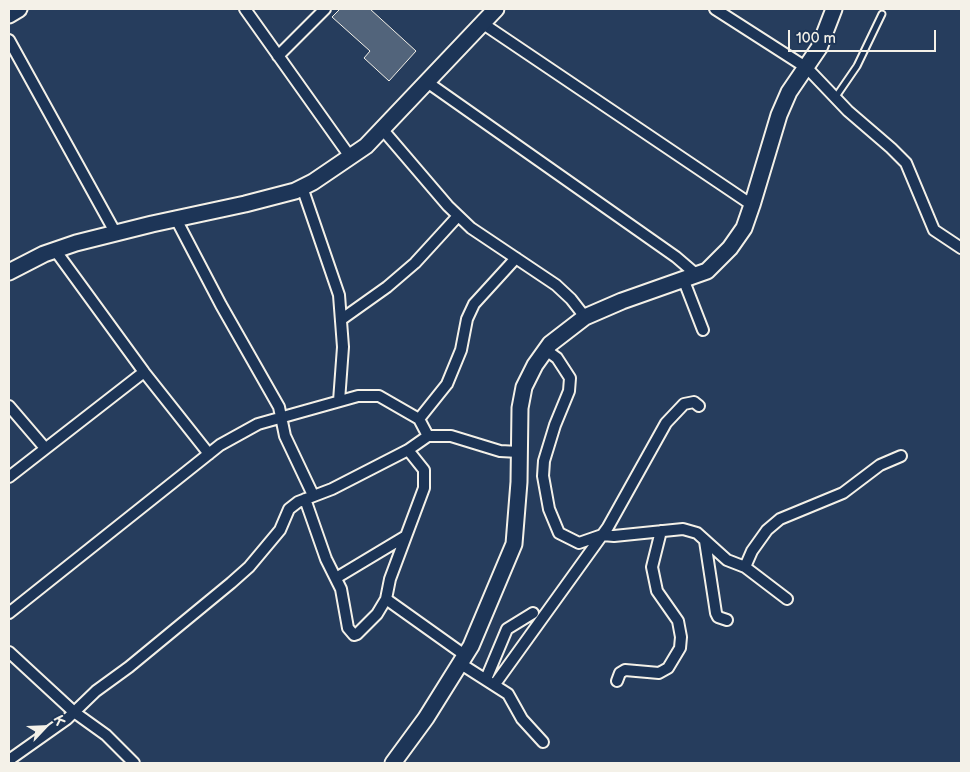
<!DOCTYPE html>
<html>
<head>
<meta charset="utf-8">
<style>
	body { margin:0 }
	#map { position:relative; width:970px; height:772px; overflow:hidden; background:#263d5d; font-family:"Balsamiq Sans",sans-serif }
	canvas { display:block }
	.frame { position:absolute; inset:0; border:10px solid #f4f1e8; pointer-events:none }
	.north { position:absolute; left:20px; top:702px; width:50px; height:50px; -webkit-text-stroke:4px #1d3557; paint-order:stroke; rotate:65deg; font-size:14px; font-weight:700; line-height:20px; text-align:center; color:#f4f1e8 }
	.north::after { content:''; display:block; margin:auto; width:18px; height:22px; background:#f4f1e8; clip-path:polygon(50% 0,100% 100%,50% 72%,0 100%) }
	.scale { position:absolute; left:788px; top:30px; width:148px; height:22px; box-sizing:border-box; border:2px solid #f4f1e8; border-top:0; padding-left:6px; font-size:15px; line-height:18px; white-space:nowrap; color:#f4f1e8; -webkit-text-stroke:4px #1d3557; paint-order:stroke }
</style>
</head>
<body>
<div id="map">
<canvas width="970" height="772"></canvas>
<div class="frame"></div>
<div class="north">K</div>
<div class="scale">100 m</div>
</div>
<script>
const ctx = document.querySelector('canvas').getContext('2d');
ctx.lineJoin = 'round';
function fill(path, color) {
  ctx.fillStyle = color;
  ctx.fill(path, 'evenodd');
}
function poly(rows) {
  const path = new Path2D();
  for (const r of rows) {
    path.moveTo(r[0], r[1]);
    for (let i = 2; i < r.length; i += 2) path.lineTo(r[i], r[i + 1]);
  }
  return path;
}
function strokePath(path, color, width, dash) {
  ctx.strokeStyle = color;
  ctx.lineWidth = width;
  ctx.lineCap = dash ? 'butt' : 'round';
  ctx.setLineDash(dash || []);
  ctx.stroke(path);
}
const building = poly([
	[340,9,370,9,416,51,389,81,364,58,370,51,332,17,340,9]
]);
const lane = poly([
	[835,98,857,66,882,14]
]);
const street = poly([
	[245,9,351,158],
	[715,9,807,68,848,111,891,148,906,163,934,230,961,248],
	[482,23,752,205],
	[9,40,115,232],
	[278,56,325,9],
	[427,82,676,257,697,275],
	[383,130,448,206,471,228,556,285,571,299,585,317],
	[302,187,339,295,343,347,339,401],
	[176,219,221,305,279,407,285,436,313,495],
	[55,250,144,372,209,454],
	[684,281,703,330],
	[342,319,387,287,415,263,458,216],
	[546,350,557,358,570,378,569,391,555,425,544,461,543,476,549,509,559,533,579,543,602,535,614,536,683,529,697,533,727,560,745,567,787,599],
	[9,406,45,448],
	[419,419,447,384,461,350,467,319,474,304,516,258],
	[9,477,144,372],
	[305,499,326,559,341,589,348,628,354,635,357,634,377,614,386,599,390,579,424,488,424,470,408,450],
	[705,541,716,613,718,617,727,620],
	[745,567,752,551,767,530,780,519,843,493,880,465,901,456],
	[336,578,406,536],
	[386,599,466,656],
	[9,613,220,445,258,424,358,396,379,396,419,419,428,436],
	[9,652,74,712,106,735,134,763],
	[461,664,508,694,522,719,543,742],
	[486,679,507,629,533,613],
	[617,681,620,673,625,670,659,673,668,668,680,648,681,637,678,621,657,591,652,567,661,531],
	[495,684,608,527,666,423,684,404,694,402,699,406],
	[9,760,67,719,96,691,129,667,231,583,249,567,280,530,289,509,298,502,332,489,408,450,428,436,451,436,500,451,519,452]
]);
const secondary = poly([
	[9,15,19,9],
	[9,272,44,254,76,243,152,224,245,204,295,191,313,182,366,146,496,9],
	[393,763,426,718,471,646,514,544,519,482,520,408,524,387,535,365,550,344,585,317,622,301,707,271,730,248,744,228,752,205,779,115,789,92,819,48,834,9]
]);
fill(building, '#52647b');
strokePath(building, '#f4f1e8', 1);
strokePath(lane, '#f4f1e8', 9);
strokePath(street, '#f4f1e8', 14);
strokePath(secondary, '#f4f1e8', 19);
strokePath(lane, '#1d3557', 5);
strokePath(street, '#1d3557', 10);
strokePath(secondary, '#1d3557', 15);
</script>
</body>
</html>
